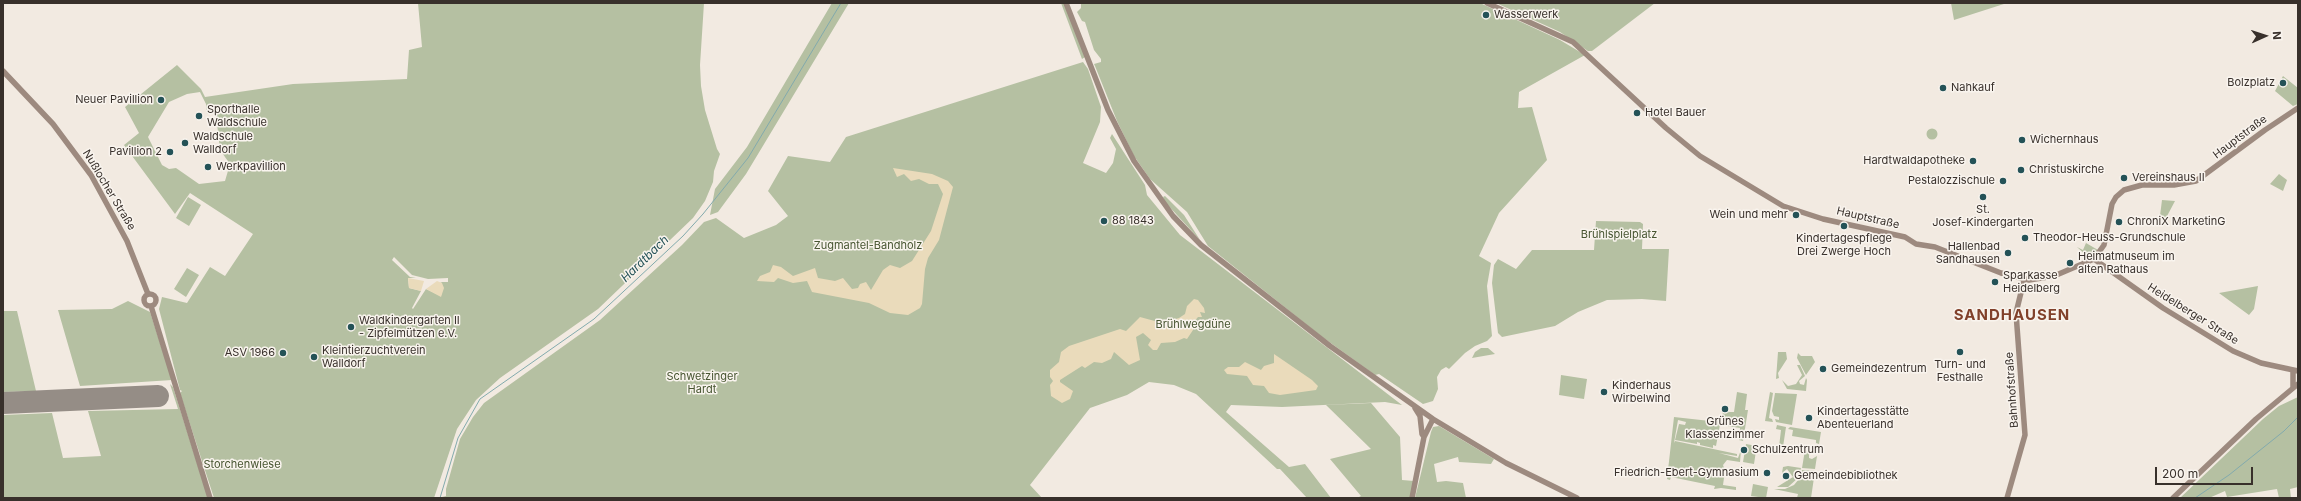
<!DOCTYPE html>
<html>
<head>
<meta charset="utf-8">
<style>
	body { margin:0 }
	#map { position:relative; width:2301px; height:501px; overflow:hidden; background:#f2eae1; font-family:Inter,sans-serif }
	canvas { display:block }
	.frame { position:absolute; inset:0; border:4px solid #38302b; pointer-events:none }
	.north { position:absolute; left:2245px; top:16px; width:40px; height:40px; -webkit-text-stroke:3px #f9f4ee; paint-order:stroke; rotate:87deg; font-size:11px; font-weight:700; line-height:16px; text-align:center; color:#38302b }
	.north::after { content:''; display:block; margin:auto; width:14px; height:18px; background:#38302b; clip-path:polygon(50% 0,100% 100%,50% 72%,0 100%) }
	.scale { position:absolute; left:2155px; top:467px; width:98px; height:18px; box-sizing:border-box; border:2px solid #38302b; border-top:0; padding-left:5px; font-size:12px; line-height:14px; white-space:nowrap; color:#38302b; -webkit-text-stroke:3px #f9f4ee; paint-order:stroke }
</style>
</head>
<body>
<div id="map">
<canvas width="2301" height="501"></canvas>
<div class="frame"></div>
<div class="north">N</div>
<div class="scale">200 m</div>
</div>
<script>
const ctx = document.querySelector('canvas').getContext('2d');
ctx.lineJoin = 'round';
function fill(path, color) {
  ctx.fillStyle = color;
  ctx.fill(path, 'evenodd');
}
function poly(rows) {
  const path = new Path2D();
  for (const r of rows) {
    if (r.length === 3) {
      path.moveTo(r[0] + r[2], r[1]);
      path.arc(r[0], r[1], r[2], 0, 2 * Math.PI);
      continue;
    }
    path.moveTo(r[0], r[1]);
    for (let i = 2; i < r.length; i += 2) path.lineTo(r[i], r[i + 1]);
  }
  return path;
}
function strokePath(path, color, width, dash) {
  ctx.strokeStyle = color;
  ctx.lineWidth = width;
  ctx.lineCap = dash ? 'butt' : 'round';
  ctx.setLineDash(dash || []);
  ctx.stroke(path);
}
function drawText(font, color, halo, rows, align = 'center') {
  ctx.font = font + ' Inter,sans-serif';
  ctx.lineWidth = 3;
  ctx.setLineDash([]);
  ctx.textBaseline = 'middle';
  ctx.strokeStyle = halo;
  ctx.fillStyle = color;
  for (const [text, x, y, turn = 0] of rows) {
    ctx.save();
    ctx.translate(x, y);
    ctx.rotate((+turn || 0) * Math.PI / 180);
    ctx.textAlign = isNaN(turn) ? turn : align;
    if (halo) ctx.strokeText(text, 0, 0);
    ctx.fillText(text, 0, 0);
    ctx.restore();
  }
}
const green = poly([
	[418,3,704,3,700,65,701,86,705,110,717,149,720,154,714,171,713,182,705,201,693,218,598,309,500,378,476,400,457,429,434,498,214,498,180,393,182,391,180,390,159,309,162,297,187,303,210,267,225,276,253,234,190,193,175,214,124,145,139,133,125,107,177,65,201,89,205,97,293,84,407,79,409,50,422,47],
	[200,92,206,104,207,114,216,114,220,150,230,164,225,181,199,184,176,168,169,169,162,165,148,137,169,102,187,94],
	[394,257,412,275,428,279,448,278,448,282,440,282,442,283,441,296,426,289,413,309,412,308,421,291,409,288,408,278,416,278,410,277,392,260],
	[832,3,849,3,746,174,718,212,710,215,715,189,747,147],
	[1061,3,1064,3,1085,57,1082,59],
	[1081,3,1480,3,1560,40,1585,55,1519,92,1518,108,1532,107,1547,160,1499,213,1479,256,1491,263,1487,286,1492,336,1487,341,1475,346,1465,353,1449,369,1446,367,1441,370,1437,377,1438,389,1433,401,1423,404,1379,374,1375,375,1321,336,1208,246,1187,212,1150,179,1134,156,1117,121,1095,66,1094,64,1101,62,1101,59,1094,50,1085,22,1082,21,1077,12,1081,8],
	[1496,3,1655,3,1592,51,1588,51,1560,32],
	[1951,3,2007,3,1954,20],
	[1083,62,1088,69,1101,107,1100,122,1083,163,1106,173,1113,163,1116,149,1110,138,1112,134,1145,185,1147,195,1180,235,1402,405,1385,402,1282,407,1231,405,1226,412,1289,467,1305,464,1331,498,1307,498,1280,469,1277,469,1196,394,1174,385,1149,382,1127,395,1090,408,1030,485,1042,498,438,498,446,496,446,489,460,439,473,417,484,403,600,320,682,245,704,222,716,218,744,238,776,225,788,216,768,191,788,156,830,162,846,137],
	[2283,76,2298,88,2298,104,2293,106,2275,91],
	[1932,134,5.5],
	[2279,174,2287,180,2283,191,2270,184],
	[1165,196,1184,215,1200,240,1165,202,1163,197],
	[188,197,201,205,189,226,176,218],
	[2162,200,2175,201,2166,218,2160,216],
	[1596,221,1640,222,1643,224,1642,249,1669,249,1666,301,1642,299,1607,300,1578,312,1555,326,1502,337,1498,333,1492,283,1494,265,1498,259,1516,269,1532,250,1594,250],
	[2086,243,2098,250,2089,258,2077,247,2083,250],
	[187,268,199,275,186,297,174,289],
	[2258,286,2254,309,2249,315,2219,293],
	[128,301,150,312,172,380,80,386,58,310,112,309],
	[3,311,17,311,36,391,3,392],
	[1481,348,1488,348,1495,354,1472,358,1475,352],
	[1778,352,1786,352,1787,359,1778,373,1779,378,1776,379],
	[1798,353,1801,356,1812,356,1815,362,1806,375,1797,358],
	[1797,365,1800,365,1805,376,1799,381,1800,384,1804,385,1806,378,1807,380,1806,391,1787,389,1782,380,1788,386,1796,384,1802,375],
	[1561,375,1587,379,1584,399,1559,395],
	[170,384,173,387,208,498,3,498,3,415,52,413,63,458,101,456,88,411,178,409],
	[1737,392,1747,394,1745,410,1748,410,1743,441,1739,440,1740,428,1721,425,1723,412,1734,412],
	[1770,392,1773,393,1769,418,1772,419,1773,422,1765,421],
	[1775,393,1797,394,1792,425,1776,422,1775,419,1779,420,1779,417,1774,416,1772,411],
	[2298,397,2298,487,2290,489,2291,498,2279,498,2277,489,2227,497,2225,491,2209,498,2180,498,2263,419,2279,406],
	[1371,403,1400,437,1402,480,1414,481,1410,498,1357,498,1361,496,1330,459,1371,449,1326,405],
	[1674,417,1710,421,1712,418,1721,419,1716,446,1713,445,1713,448,1700,445,1700,443,1697,442,1697,444,1675,440,1679,424,1685,425,1686,422,1678,420,1674,443,1675,441,1737,454,1737,456,1719,453,1738,458,1741,450,1740,462,1727,460,1723,465,1725,471,1723,485,1736,487,1736,490,1721,488,1714,489,1715,486,1671,477,1670,480,1667,479],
	[1777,425,1786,427,1783,447,1779,447,1781,430,1776,429],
	[1439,426,1494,459,1491,464,1459,462,1458,457,1434,464,1437,482,1446,481,1463,483,1466,498,1415,498,1431,432,1433,427],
	[1790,427,1821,432,1819,444,1816,443,1816,440,1792,436,1793,430,1788,429],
	[1746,444,1762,447,1758,447,1756,451,1754,464,1743,462],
	[1805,450,1809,450,1809,458,1812,459,1817,456,1815,469,1802,468],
	[1788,466,1801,468,1798,478,1788,487,1777,487,1793,477,1787,469,1782,473,1783,467],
	[1802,470,1815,471,1811,498,1797,498,1798,494,1774,489,1785,489,1794,485,1799,479],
	[1753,484,1768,487,1766,498,1751,496]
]);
const sand = poly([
	[893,168,932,174,948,181,953,187,939,240,928,258,925,269,922,304,920,308,908,315,890,313,869,303,812,292,807,281,793,283,778,278,774,282,757,281,760,276,770,272,773,265,781,267,793,276,815,268,818,278,835,281,843,278,852,289,858,288,860,284,866,282,871,290,883,270,890,265,900,268,912,261,931,231,943,194,938,184,929,184,919,179,911,181,904,174,897,177],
	[408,278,424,281,421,291,409,288],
	[437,281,442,283,444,288,441,297,426,289],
	[1194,299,1198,300,1204,308,1205,313,1200,312,1202,317,1198,317,1193,323,1193,330,1187,339,1184,338,1175,342,1161,343,1157,350,1153,350,1148,345,1151,340,1143,333,1136,337,1140,360,1129,365,1114,352,1111,359,1102,363,1094,362,1085,368,1082,366,1060,380,1060,382,1073,391,1070,399,1062,403,1051,396,1050,385,1053,381,1050,377,1050,370,1059,362,1061,352,1069,346,1120,329,1126,331,1140,317,1162,323,1179,318,1185,314,1187,306],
	[1274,354,1312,380,1318,386,1316,390,1280,395,1269,393,1264,386,1253,385,1247,376,1227,374,1224,370,1228,367,1239,367,1245,362,1261,370,1264,366,1274,363]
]);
const stream = poly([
	[440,498,458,438,480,399,594,319,683,236,703,214,748,158,841,3],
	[2195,498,2229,475,2284,431,2298,417]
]);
const runway = poly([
	[3,403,158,396]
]);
const secondary = poly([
	[1066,3,1108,110,1134,161,1173,216,1201,245,1330,346,1433,419,1506,463,1577,498],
	[1487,3,1573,42,1666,128,1700,156,1783,206,1823,219,1905,237,1916,244,1935,247,2001,273,2029,280,2054,276,2094,259,2104,245,2112,204,2116,197,2124,190,2142,185,2174,185,2196,181,2265,130,2298,108],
	[3,71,53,124,91,175,127,241,148,294],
	[2094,259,2163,308,2233,351,2261,363,2298,371],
	[150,300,6],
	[151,306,210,498],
	[2293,388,2293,372],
	[1415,408,1420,416,1422,434,1424,437],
	[1412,498,1424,437,1433,419],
	[2007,498,2025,435,2016,313,2024,280],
	[2173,498,2256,419,2298,384]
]);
const markers = [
	[1486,15,4,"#245257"],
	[2283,83,4,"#245257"],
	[1943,88,4,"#245257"],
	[161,100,4,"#245257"],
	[1637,113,4,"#245257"],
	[199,116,4,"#245257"],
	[2022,140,4,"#245257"],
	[185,143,4,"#245257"],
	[170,152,4,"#245257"],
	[1973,161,4,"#245257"],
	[208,167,4,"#245257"],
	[2021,170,4,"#245257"],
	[2124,178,4,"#245257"],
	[2003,181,4,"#245257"],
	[1983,197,4,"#245257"],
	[1796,215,4,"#245257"],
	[1104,221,4,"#245257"],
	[2119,222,4,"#245257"],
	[1844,226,4,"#245257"],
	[2025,238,4,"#245257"],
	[2008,253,4,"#245257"],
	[2070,263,4,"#245257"],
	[1995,282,4,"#245257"],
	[351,327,4,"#245257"],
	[1960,352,4,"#245257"],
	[283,353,4,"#245257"],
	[314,357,4,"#245257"],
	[1823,369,4,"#245257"],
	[1604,392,4,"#245257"],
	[1725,409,4,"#245257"],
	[1809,418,4,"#245257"],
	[1744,450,4,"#245257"],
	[1767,473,4,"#245257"],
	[1786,476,4,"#245257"]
];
const poiNames = [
	["Wasserwerk",1494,15],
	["Bolzplatz",2275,83,"right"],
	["Nahkauf",1951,88],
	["Neuer Pavillion",153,100,"right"],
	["Sporthalle",207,110],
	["Waldschule",207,123],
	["Hotel Bauer",1645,113],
	["Waldschule",193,137],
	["Walldorf",193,150],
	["Wichernhaus",2030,140],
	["Pavillion 2",162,152,"right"],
	["Hardtwaldapotheke",1965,161,"right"],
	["Werkpavillion",216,167],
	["Christuskirche",2029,170],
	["Vereinshaus II",2132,178],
	["Pestalozzischule",1995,181,"right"],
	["St.",1983,210,"center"],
	["Josef-Kindergarten",1983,223,"center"],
	["Wein und mehr",1788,215,"right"],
	["88 1843",1112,221],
	["ChroniX MarketinG",2127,222],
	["Theodor-Heuss-Grundschule",2033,238],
	["Kindertagespflege",1844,239,"center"],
	["Drei Zwerge Hoch",1844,252,"center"],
	["Hallenbad",2000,247,"right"],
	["Sandhausen",2000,260,"right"],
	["Heimatmuseum im",2078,257],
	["alten Rathaus",2078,270],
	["Sparkasse",2003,276],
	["Heidelberg",2003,289],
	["Waldkindergarten II",359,321],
	["- Zipfelmützen e.V.",359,334],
	["Kleintierzuchtverein",322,351],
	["Walldorf",322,364],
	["ASV 1966",275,353,"right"],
	["Turn- und",1960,365,"center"],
	["Festhalle",1960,378,"center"],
	["Gemeindezentrum",1831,369],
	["Kinderhaus",1612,386],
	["Wirbelwind",1612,399],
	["Kindertagesstätte",1817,412],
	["Abenteuerland",1817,425],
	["Grünes",1725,422,"center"],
	["Klassenzimmer",1725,435,"center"],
	["Schulzentrum",1752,450],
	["Friedrich-Ebert-Gymnasium",1759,473,"right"],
	["Gemeindebibliothek",1794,476]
];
const streetNames = [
	["Hauptstraße",2240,137,-37],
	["Nußlocher Straße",109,190,59],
	["Hauptstraße",1868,218,13],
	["Heidelberger Straße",2193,314,32],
	["Bahnhofstraße",2012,390,-94]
];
const parkNames = [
	["Brühlspielplatz",1619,235],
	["Zugmantel-Bandholz",868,246],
	["Brühlwegdüne",1193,325],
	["Schwetzinger",702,377],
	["Hardt",702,390],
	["Storchenwiese",242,465]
];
const waterNames = [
	["Hardtbach",645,259,-44]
];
const districtNames = [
	["SANDHAUSEN",2012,315]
];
fill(green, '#b5c0a2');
fill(sand, '#eadbbb');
strokePath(stream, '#82aaad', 1);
strokePath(runway, '#958d86', 22);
strokePath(secondary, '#9d8a7f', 5.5);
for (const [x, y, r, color] of markers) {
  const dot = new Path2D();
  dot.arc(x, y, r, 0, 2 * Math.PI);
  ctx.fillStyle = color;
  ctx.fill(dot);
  strokePath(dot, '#f9f4ee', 1.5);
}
drawText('11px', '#38302b', '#f9f4ee', poiNames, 'left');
drawText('11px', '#38302b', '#f9f4ee', streetNames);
drawText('11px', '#475531', '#f9f4ee', parkNames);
drawText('italic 12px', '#245257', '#f9f4ee', waterNames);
ctx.letterSpacing = '1px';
drawText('bold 15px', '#81412b', '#f9f4ee', districtNames);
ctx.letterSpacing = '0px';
</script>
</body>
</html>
